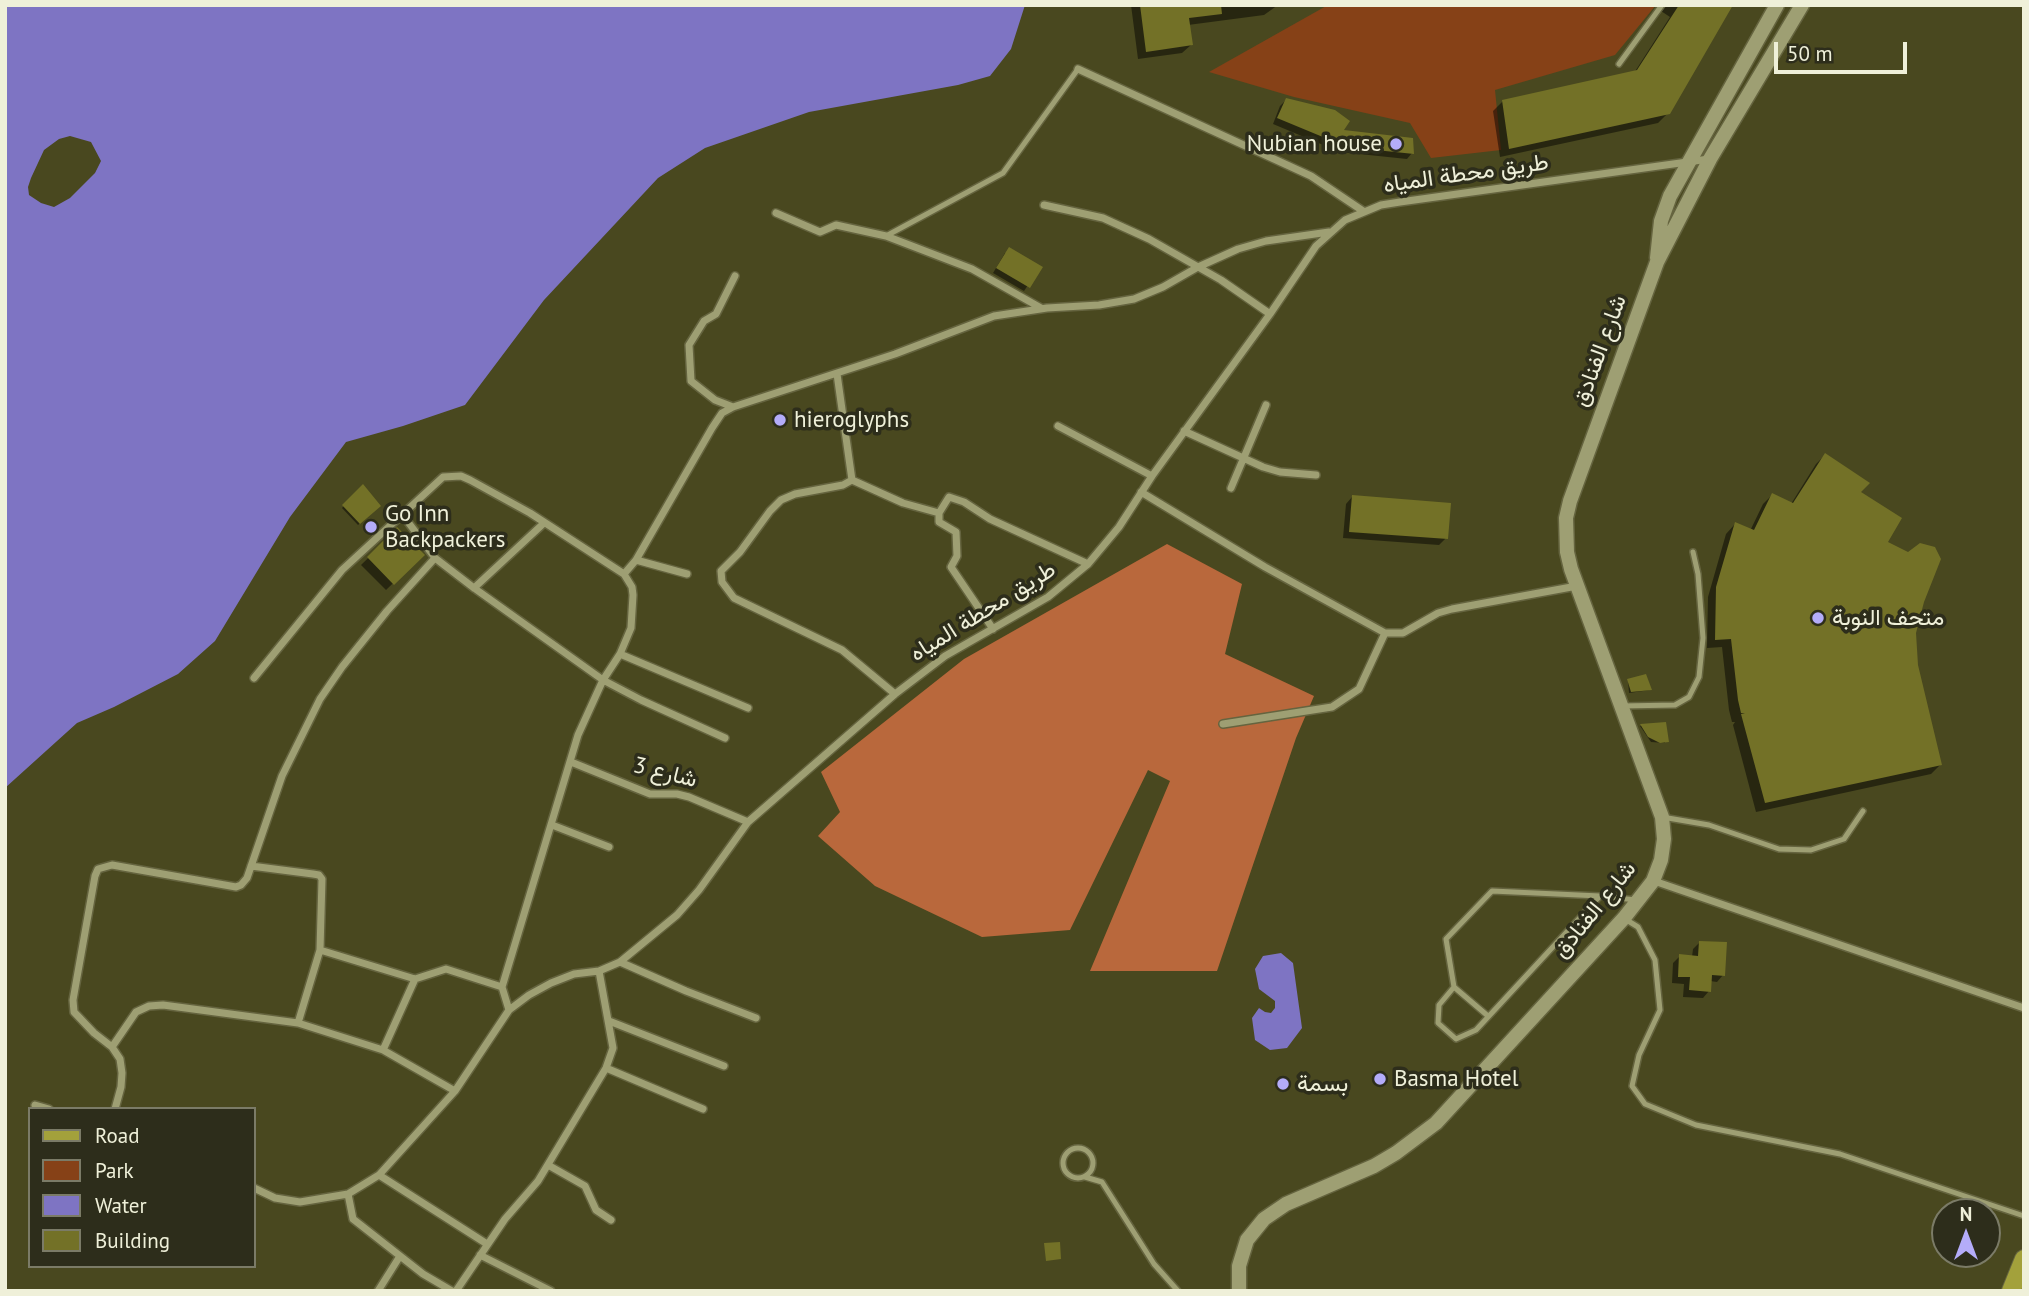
<!DOCTYPE html>
<html>
<head>
<meta charset="utf-8">
<style>
	body { margin:0 }
	#map { position:relative; width:2029px; height:1296px; overflow:hidden; background:#49481f; font-family:"PT Sans",sans-serif }
	canvas { display:block }
	.frame { position:absolute; inset:0; border:7px solid #eff0d9; pointer-events:none }
	.legend { position:absolute; left:28px; top:1107px; width:228px; height:161px; box-sizing:border-box; background:#2d2d1b; border:2px solid #7b7b67; margin:0; padding:9px 12px; list-style:none; font-size:21px; color:#eff0d9 }
	.legend li { display:flex; align-items:center; gap:14px; height:35px }
	.legend b { width:35px; border:2px solid #7b7b67 }
	.north { position:absolute; left:1931px; top:1198px; width:70px; height:70px; box-sizing:border-box; background:#2d2d1b; border:2px solid #7b7b67; border-radius:50%; rotate:0deg; font-size:19px; font-weight:700; line-height:28px; text-align:center; color:#eff0d9 }
	.north::after { content:''; display:block; margin:auto; width:24px; height:32px; background:#b4acf9; clip-path:polygon(50% 0,100% 100%,50% 72%,0 100%) }
	.scale { position:absolute; left:1774px; top:42px; width:133px; height:32px; box-sizing:border-box; border:4px solid #eff0d9; border-top:0; padding-left:9px; font-size:21px; line-height:24px; white-space:nowrap; color:#eff0d9; -webkit-text-stroke:5px #2d2d1b; paint-order:stroke }
</style>
</head>
<body>
<div id="map">
<canvas width="2029" height="1296"></canvas>
<div class="frame"></div>
<ul class="legend">
<li><b style="height:9px;background:#a3a13b"></b>Road</li>
<li><b style="height:19px;background:#864117"></b>Park</li>
<li><b style="height:19px;background:#7e74c3"></b>Water</li>
<li><b style="height:19px;background:#737127"></b>Building</li>
</ul>
<div class="north">N</div>
<div class="scale">50 m</div>
</div>
<script>
const ctx = document.querySelector('canvas').getContext('2d');
ctx.lineJoin = 'round';
function fill(path, color) {
  ctx.fillStyle = color;
  ctx.fill(path, 'evenodd');
}
function poly(rows) {
  const path = new Path2D();
  for (const r of rows) {
    if (r.length === 3) {
      path.moveTo(r[0] + r[2], r[1]);
      path.arc(r[0], r[1], r[2], 0, 2 * Math.PI);
      continue;
    }
    path.moveTo(r[0], r[1]);
    for (let i = 2; i < r.length; i += 2) path.lineTo(r[i], r[i + 1]);
  }
  return path;
}
function strokePath(path, color, width, dash) {
  ctx.strokeStyle = color;
  ctx.lineWidth = width;
  ctx.lineCap = dash ? 'butt' : 'round';
  ctx.setLineDash(dash || []);
  ctx.stroke(path);
}
function drawText(font, color, halo, rows, align = 'center') {
  ctx.font = font + ' "PT Sans",Vazirmatn,sans-serif';
  ctx.lineWidth = 7;
  ctx.setLineDash([]);
  ctx.textBaseline = 'middle';
  ctx.strokeStyle = halo;
  ctx.fillStyle = color;
  for (const [text, x, y, turn = 0] of rows) {
    ctx.save();
    ctx.translate(x, y);
    ctx.rotate((+turn || 0) * Math.PI / 180);
    ctx.textAlign = isNaN(turn) ? turn : align;
    if (halo) ctx.strokeText(text, 0, 0);
    ctx.fillText(text, 0, 0);
    ctx.restore();
  }
}
const green = poly([
	[1328,5,1656,5,1615,55,1495,90,1501,150,1431,158,1410,123,1294,97,1209,72]
]);
const forest = poly([
	[1167,544,1242,584,1225,654,1314,696,1296,738,1217,971,1090,971,1170,781,1148,770,1070,930,982,937,875,886,818,836,840,812,821,772,964,659]
]);
const water = poly([
	[5,5,1025,5,1011,49,990,76,958,85,809,112,705,148,658,178,544,300,465,405,403,426,346,442,290,517,215,641,178,674,114,707,77,723,5,788],
	[70,136,91,142,101,161,95,173,70,198,54,207,41,203,29,195,28,187,31,178,44,150,59,139],
	[1281,953,1293,963,1302,1028,1287,1048,1270,1050,1255,1040,1252,1018,1259,1008,1265,1012,1271,1013,1275,1008,1275,1001,1259,989,1255,969,1263,956]
]);
const shadow = poly([
	[1131,5,1278,5,1264,15,1188,25,1191,45,1182,53,1138,59],
	[1652,5,1731,5,1668,113,1658,123,1500,157,1493,111,1503,101,1634,73,1670,17],
	[1286,100,1341,132,1412,153,1407,159,1340,152,1273,124,1280,106],
	[1005,253,1040,267,1024,291,993,273],
	[1825,455,1858,492,1885,542,1922,602,1915,633,1917,665,1940,765,1931,774,1756,812,1733,725,1735,722,1732,722,1729,710,1722,647,1707,648,1708,597,1726,534,1735,524,1750,531,1763,504,1772,495,1791,504,1816,464],
	[363,486,379,506,358,525,342,508],
	[1352,497,1446,538,1439,545,1343,538,1346,504],
	[397,530,422,555,386,590,361,565],
	[1628,680,1650,690,1629,693],
	[1664,724,1665,743,1651,742,1640,726],
	[1700,942,1723,975,1717,982,1710,981,1709,991,1703,998,1683,997,1684,984,1672,983,1673,963,1680,956,1692,957,1693,949]
]);
const building = poly([
	[1140,5,1221,5,1222,14,1189,18,1193,45,1146,52],
	[1679,5,1733,5,1670,114,1509,149,1502,100,1637,70],
	[1286,98,1335,110,1350,121,1344,130,1413,138,1414,154,1347,147,1277,118],
	[1009,247,1043,267,1030,288,996,268],
	[1825,453,1870,483,1861,492,1902,518,1888,542,1908,552,1920,543,1935,547,1941,559,1924,602,1916,633,1918,665,1942,765,1765,803,1741,714,1745,714,1741,713,1738,700,1731,639,1715,640,1716,587,1735,522,1754,530,1772,493,1793,503],
	[363,484,381,506,360,524,342,505],
	[1352,495,1451,503,1448,539,1349,532],
	[397,527,425,555,394,585,367,557],
	[1646,674,1652,690,1631,692,1627,679],
	[1666,722,1669,742,1660,743,1648,737,1640,724],
	[1699,941,1727,942,1725,976,1712,975,1711,992,1689,990,1690,977,1678,977,1679,954,1698,956],
	[1060,1242,1061,1259,1046,1261,1044,1243]
]);
const lane = poly([
	[1619,64,1662,5],
	[886,236,1003,173,1078,69],
	[1622,706,1675,705,1689,697,1699,677,1703,638,1698,574,1693,552],
	[1662,817,1709,825,1779,849,1811,850,1844,839,1863,811],
	[1600,896,1492,891,1446,939,1454,987,1439,1005,1438,1023,1456,1039,1476,1030,1600,896,1636,900],
	[1625,919,1638,927,1655,960,1660,1010,1639,1055,1632,1086,1645,1104,1696,1125,1840,1154,2024,1216],
	[1454,987,1488,1016],
	[1078,1163,15],
	[1085,1177,1102,1182,1154,1264,1178,1291]
]);
const street = poly([
	[1078,69,1311,176,1363,211],
	[1044,205,1103,218,1149,239,1221,280,1270,314],
	[776,213,820,232,836,225,886,236,972,269,1041,308],
	[837,374,852,480,843,485,795,494,781,500,770,511,740,552,721,571,722,582,734,598,842,650,895,694],
	[733,407,715,400,691,381,689,345,704,321,716,314,735,276],
	[1058,426,1152,476],
	[1184,431,1263,467,1280,472,1316,475],
	[852,480,903,503,939,513,939,522,956,532,957,556,951,567,993,629],
	[1231,488,1266,405],
	[1141,492,1265,567,1385,633,1403,633,1438,613,1452,609,1577,586],
	[939,513,949,497,964,502,990,519,1088,564],
	[435,558,474,588,603,680,641,700,725,738],
	[636,560,687,574],
	[624,574,636,560,712,428,722,413,733,407,895,354,994,316,1047,308,1099,305,1134,299,1163,287,1198,267,1238,249,1266,241,1329,232],
	[474,588,544,523],
	[620,654,748,708],
	[254,678,342,570,443,477,461,476,470,480,530,513,624,574,632,587,633,595,631,628,620,654,603,680,578,735,502,987,509,1010],
	[1223,724,1332,707,1359,689,1385,633],
	[571,762,650,794,677,794,689,797,748,822],
	[552,825,609,847],
	[251,866,313,874,319,875,322,879,320,950,298,1023],
	[1654,881,2024,1008],
	[320,950,415,979,446,969,502,987],
	[620,962,686,991,756,1018],
	[609,1021,724,1066],
	[112,1047,136,1012,149,1006,163,1005,298,1023,383,1050,455,1091],
	[383,1050,415,979],
	[606,1068,703,1109],
	[35,1105,49,1109],
	[115,1109,121,1087,122,1073,120,1059,112,1047,94,1033,74,1012,73,1000,95,876,98,869,112,865,236,887,241,885,247,878,282,776,320,699,342,667,387,611,435,558,402,514],
	[548,1165,585,1186,596,1210,611,1220],
	[379,1175,487,1244],
	[254,1188,275,1198,300,1202,348,1194,379,1175,455,1091,509,1010,529,995,551,983,574,974,599,971,620,962,677,915,699,890,748,822,895,694,945,656,1048,597,1088,564,1119,527,1152,476,1270,314,1316,246,1345,220,1381,205,1400,202,1709,159],
	[348,1194,353,1219,423,1274,452,1291],
	[480,1255,551,1291],
	[378,1291,400,1256],
	[456,1291,505,1219,538,1181,606,1068,613,1048,599,971]
]);
const secondary = poly([
	[1657,258,1661,221,1670,196,1777,5],
	[1239,1291,1239,1266,1247,1240,1264,1219,1286,1204,1374,1166,1396,1153,1436,1123,1624,918,1653,881,1661,860,1664,839,1662,817,1571,569,1567,552,1566,518,1570,501,1657,262,1710,159,1802,5]
]);
const primary = poly([
	[2011,1291,2024,1259]
]);
const markers = [
	[1396,144,7,"#b4acf9"],
	[780,420,7,"#b4acf9"],
	[371,527,7,"#b4acf9"],
	[1818,618,7,"#b4acf9"],
	[1380,1079,7,"#b4acf9"],
	[1283,1084,7,"#b4acf9"]
];
const poiNames = [
	["Nubian house",1382,144,"right"],
	["hieroglyphs",794,420],
	["Go Inn",385,514],
	["Backpackers",385,540],
	["متحف النوبة",1832,618],
	["Basma Hotel",1394,1079],
	["بسمة",1297,1084]
];
const streetNames = [
	["طريق محطة المياه",1466,174,-8],
	["شارع الفنادق",1600,351,-70],
	["طريق محطة المياه",983,612,-32],
	["شارع 3",665,773,14],
	["شارع الفنادق",1595,910,-51]
];
fill(green, '#864117');
fill(forest, '#b9683c');
fill(water, '#7e74c3');
fill(shadow, '#0007');
fill(building, '#737127');
strokePath(lane, '#65643f', 8);
strokePath(street, '#65643f', 10);
strokePath(secondary, '#65643f', 17);
strokePath(primary, '#65643f', 20);
strokePath(lane, '#9e9f73', 5);
strokePath(street, '#9e9f73', 7);
strokePath(secondary, '#9e9f73', 14);
strokePath(primary, '#a3a13b', 18);
for (const [x, y, r, color] of markers) {
  const dot = new Path2D();
  dot.arc(x, y, r, 0, 2 * Math.PI);
  ctx.fillStyle = color;
  ctx.fill(dot);
  strokePath(dot, '#2d2d1b', 2.5);
}
drawText('23px', '#eff0d9', '#2d2d1b', poiNames, 'left');
drawText('23px', '#eff0d9', '#2d2d1b', streetNames);
</script>
</body>
</html>
